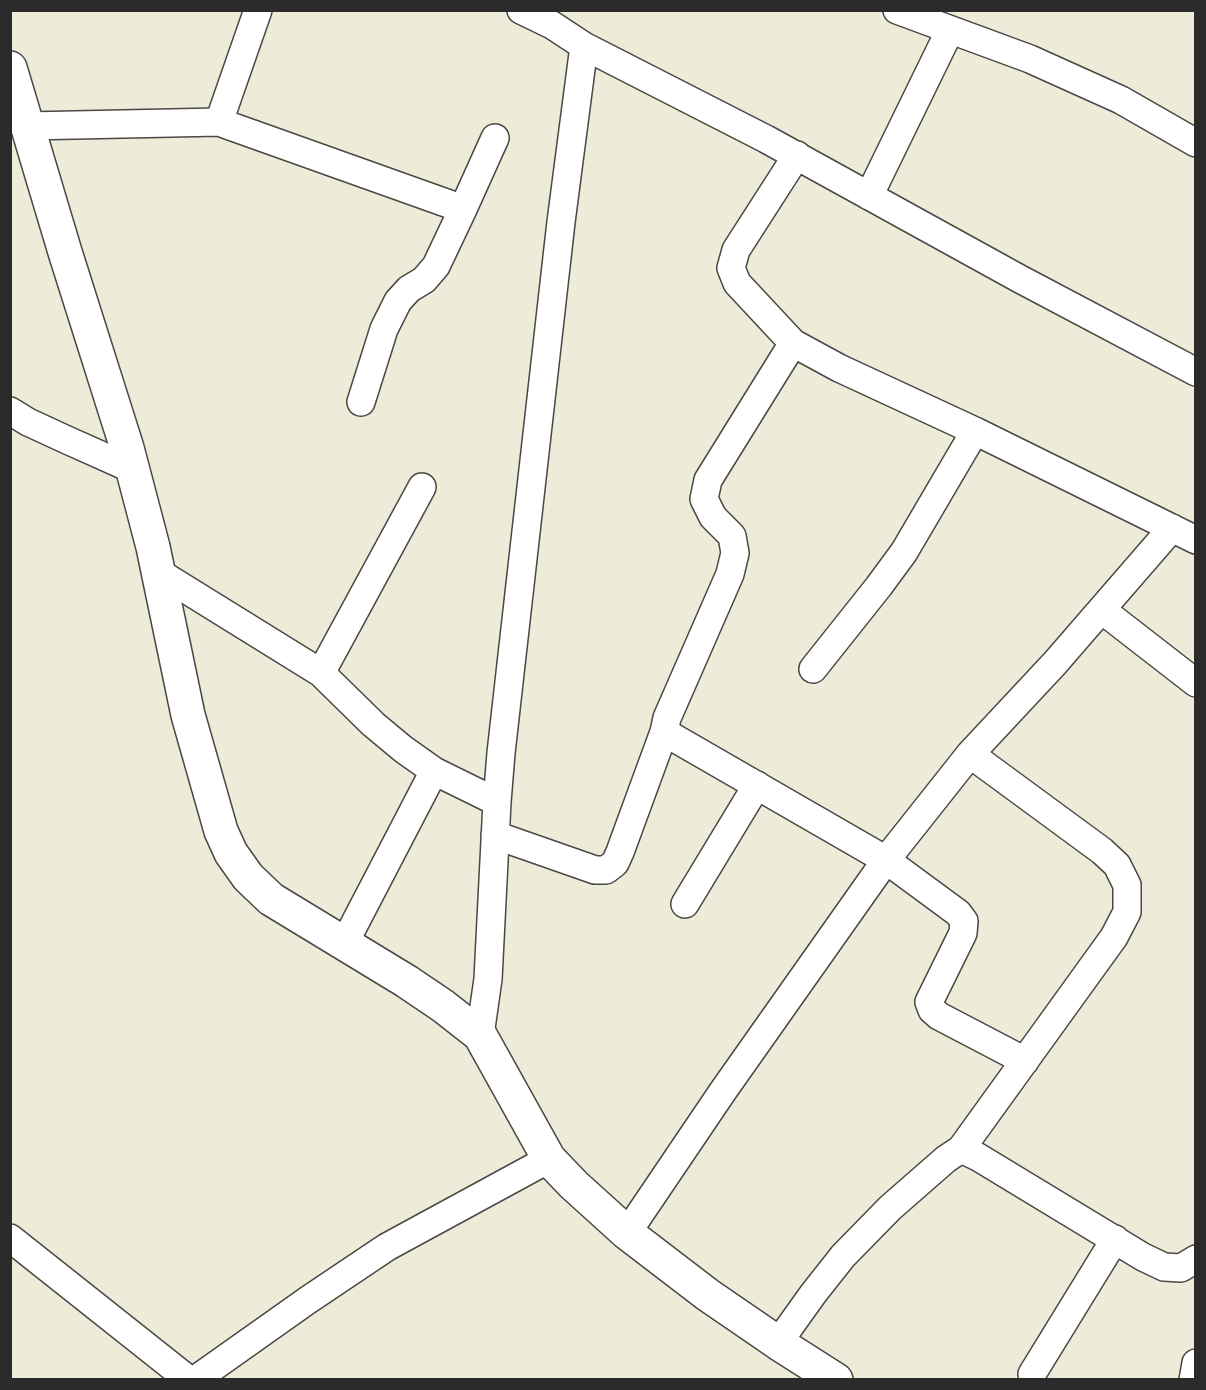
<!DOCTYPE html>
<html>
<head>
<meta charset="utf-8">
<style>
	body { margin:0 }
	#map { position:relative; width:1206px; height:1390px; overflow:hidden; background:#eeebd8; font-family:Mynerve,sans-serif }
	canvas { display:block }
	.frame { position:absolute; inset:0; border:12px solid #2b2b2b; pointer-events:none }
</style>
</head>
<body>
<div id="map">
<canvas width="1206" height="1390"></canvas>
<div class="frame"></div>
</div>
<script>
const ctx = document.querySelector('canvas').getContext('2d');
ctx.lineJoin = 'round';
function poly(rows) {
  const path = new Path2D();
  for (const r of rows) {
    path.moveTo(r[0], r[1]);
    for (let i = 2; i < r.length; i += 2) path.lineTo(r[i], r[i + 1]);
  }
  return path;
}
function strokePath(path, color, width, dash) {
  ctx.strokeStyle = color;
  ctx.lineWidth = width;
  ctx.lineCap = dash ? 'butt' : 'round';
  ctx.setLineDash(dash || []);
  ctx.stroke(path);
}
const street = poly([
	[521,10,552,25,584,46,766,139,1020,279,1196,372],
	[897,10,1030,59,1121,100,1196,143],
	[219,122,258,10],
	[27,126,219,122,463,209],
	[797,155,736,250,731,268,737,283,793,343,839,368,975,431,1196,540],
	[869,196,950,30],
	[793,343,708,480,704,499,713,517,732,536,735,553,730,574,667,718,664,732,886,860,958,913,964,921,963,933,929,1002,932,1010,939,1016,1025,1061],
	[361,402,384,329,398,301,409,289,424,280,436,266,463,209,495,138],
	[10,411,28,422,67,440,132,469],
	[158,572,321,673,373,724,403,749,434,771,497,802],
	[1102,610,1196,683],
	[813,669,879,586,904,552,975,431],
	[321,673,422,487],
	[495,835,595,870,606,870,615,863,620,852,664,732],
	[685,904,757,785],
	[344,944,434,771],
	[480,1035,488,979,497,802,501,753,561,222,584,46],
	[961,1149,1114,937,1127,912,1127,885,1117,865,1102,851,970,754],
	[627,1233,723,1091,886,860,970,754,1055,663,1172,528],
	[10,1238,189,1380],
	[778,1343,813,1294,843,1256,890,1208,946,1159,961,1149,978,1157,1143,1257,1164,1267,1181,1268,1196,1259],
	[1032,1374,1115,1239],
	[195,1380,308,1300,387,1247,549,1159],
	[1193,1380,1196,1363]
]);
const secondary = poly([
	[10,68,65,252,127,448,153,547,188,715,221,831,231,853,248,877,271,899,406,981,443,1006,480,1035,549,1159,574,1185,627,1233,708,1295,778,1343,836,1380]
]);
strokePath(street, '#484845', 30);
strokePath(secondary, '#484845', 36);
strokePath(street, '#fff', 27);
strokePath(secondary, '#fff', 33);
</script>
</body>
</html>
